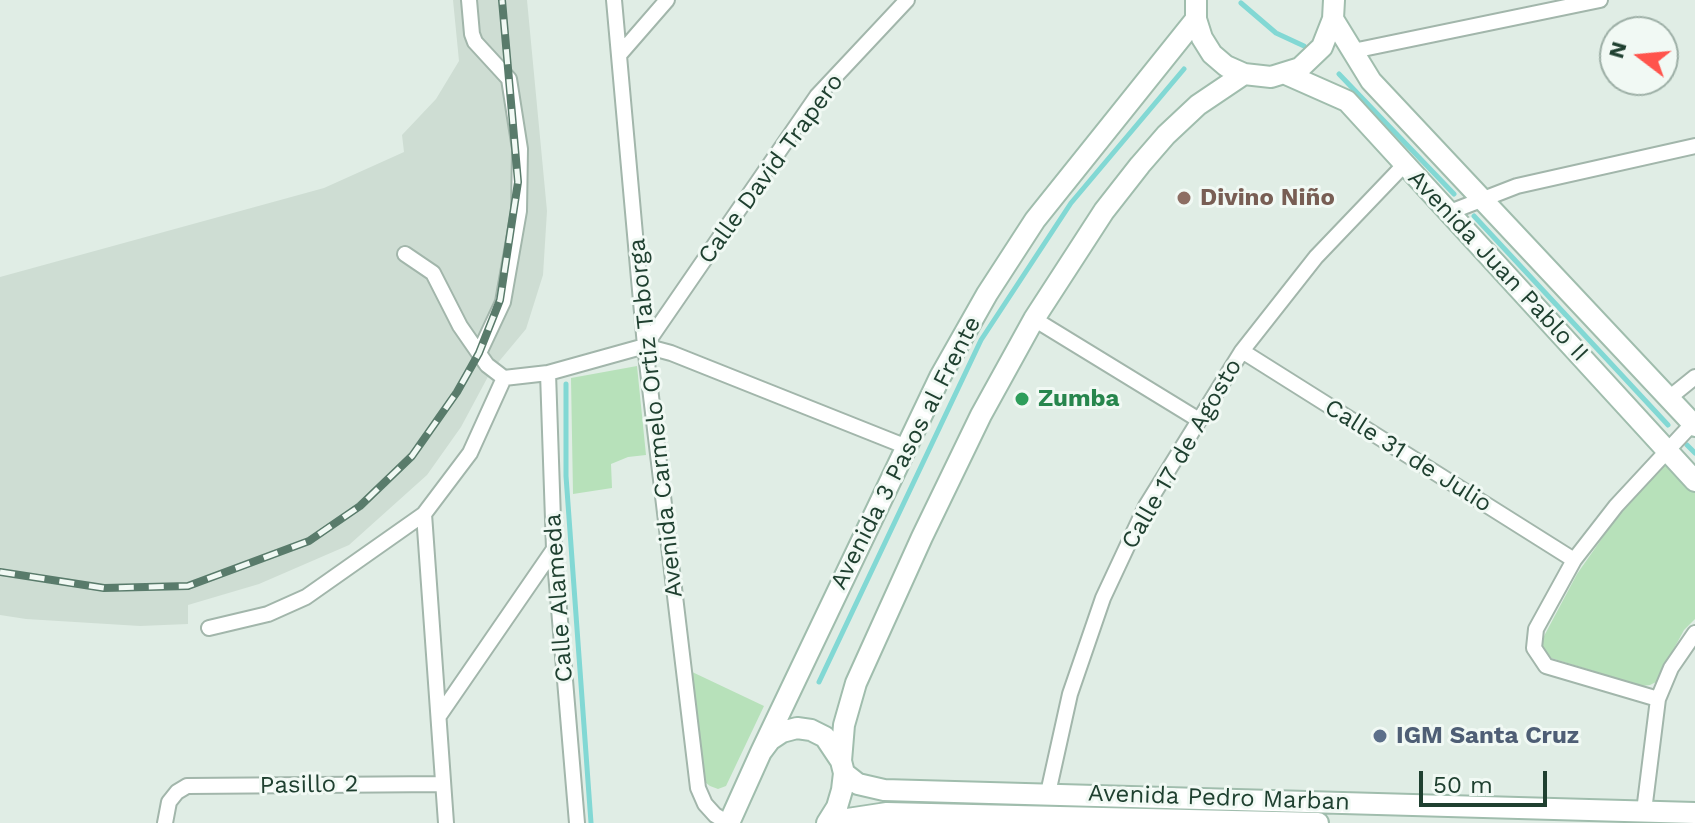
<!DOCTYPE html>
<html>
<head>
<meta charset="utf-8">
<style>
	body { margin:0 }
	#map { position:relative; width:1695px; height:823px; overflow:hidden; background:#e0ede5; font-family:"Work Sans",sans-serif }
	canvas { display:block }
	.north { position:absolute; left:1599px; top:16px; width:80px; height:80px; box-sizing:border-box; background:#f1f9f4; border:2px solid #9dafa6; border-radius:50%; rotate:286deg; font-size:22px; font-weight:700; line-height:32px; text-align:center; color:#1f4030 }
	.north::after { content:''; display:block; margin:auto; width:28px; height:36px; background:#ff544c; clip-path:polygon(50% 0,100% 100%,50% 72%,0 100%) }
	.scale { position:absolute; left:1419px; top:771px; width:128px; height:36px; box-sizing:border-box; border:4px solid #1f4030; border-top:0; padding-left:10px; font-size:24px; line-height:28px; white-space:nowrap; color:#1f4030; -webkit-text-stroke:6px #f1f9f4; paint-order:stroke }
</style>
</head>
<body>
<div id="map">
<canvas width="1695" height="823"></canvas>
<div class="north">N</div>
<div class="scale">50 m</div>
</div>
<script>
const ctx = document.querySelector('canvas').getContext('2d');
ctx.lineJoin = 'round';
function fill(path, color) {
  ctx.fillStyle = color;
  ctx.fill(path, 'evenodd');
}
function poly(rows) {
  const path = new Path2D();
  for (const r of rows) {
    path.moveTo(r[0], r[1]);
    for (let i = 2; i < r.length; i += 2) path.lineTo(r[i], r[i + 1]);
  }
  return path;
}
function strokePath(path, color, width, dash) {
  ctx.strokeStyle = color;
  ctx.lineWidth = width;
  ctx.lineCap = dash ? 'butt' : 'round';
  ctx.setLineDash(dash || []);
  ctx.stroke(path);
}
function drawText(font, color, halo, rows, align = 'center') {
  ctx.font = font + ' "Work Sans",sans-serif';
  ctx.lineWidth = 6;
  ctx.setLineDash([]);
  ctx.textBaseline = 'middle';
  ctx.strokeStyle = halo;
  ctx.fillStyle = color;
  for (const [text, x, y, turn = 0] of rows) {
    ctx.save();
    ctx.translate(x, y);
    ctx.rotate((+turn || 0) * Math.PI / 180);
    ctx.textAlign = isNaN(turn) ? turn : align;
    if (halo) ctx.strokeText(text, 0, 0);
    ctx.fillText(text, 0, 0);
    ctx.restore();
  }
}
const built = poly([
	[453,0,527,0,547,211,543,275,526,329,491,371,461,427,427,475,349,545,259,584,188,605,188,624,140,626,26,619,0,615,0,277,324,188,404,152,402,135,436,99,459,61]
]);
const green = poly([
	[637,366,646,455,628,457,611,464,612,488,573,494,571,378],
	[1665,459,1695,493,1695,619,1684,630,1656,682,1650,685,1642,686,1551,658,1543,647,1543,638,1577,574,1617,517],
	[688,670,764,706,726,786,718,789,710,786,701,779]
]);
const stream = poly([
	[1241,3,1276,33,1304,46],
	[1339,74,1454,194],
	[1474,216,1668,425],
	[566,384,566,476,591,823],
	[1687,445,1695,453],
	[819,682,981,340,1071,203,1184,69]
]);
const street = poly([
	[469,0,472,34,475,42,509,79,520,149,519,211,503,302,479,353],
	[614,0,645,346,698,788,705,804,715,815,728,823],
	[1353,51,1600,0],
	[620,54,667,0],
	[1450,212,1517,186,1695,146],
	[405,254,433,273,460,326,487,365,504,378,548,373,645,346],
	[1034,319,1199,420],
	[645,346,817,96,907,0],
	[645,346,671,353,907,447],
	[1242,351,1574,560],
	[548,373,554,549,577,823],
	[1669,398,1695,377],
	[424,514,446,823],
	[209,628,268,614,306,597,424,514,470,453,504,378],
	[1658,699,1546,666,1534,648,1536,629,1574,560,1616,506,1693,423],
	[439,716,554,549],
	[1048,793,1070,694,1103,598,1146,506,1242,351,1316,257,1404,165],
	[1644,811,1658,699,1671,668,1695,633],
	[165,823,169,802,177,792,187,786,443,784]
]);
const secondary = poly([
	[1196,0,1196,19,1202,38,1212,54,1226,66,1244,74,1271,77,1300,68,1322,47,1333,19,1334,0],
	[1333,19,1371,81,1695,426],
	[1286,74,1347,101,1695,481],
	[761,752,940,377,987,294,1035,220,1196,19],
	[841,761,844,725,856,683,922,537,981,415,1034,319,1104,211,1140,165,1166,135,1198,105,1244,74],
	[844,773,858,784,884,790,1695,813],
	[828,822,887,813,1318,823],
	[729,823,761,752,770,740,782,732,797,728,811,730,825,737,841,761,844,773,842,790,837,807,827,823]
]);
const rail = poly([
	[0,572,104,588,188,586,309,541,360,506,412,456,457,392,479,353,500,300,518,182,502,0]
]);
const markers = [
	[1184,198,8,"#8d6e63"],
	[1022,399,8,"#2e9e5b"],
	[1380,736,8,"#5c6f8a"]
];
const streetNames = [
	["Calle David Trapero",771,169,-54],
	["Avenida Juan Pablo II",1498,266,47],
	["Avenida Carmelo Ortiz Taborga",656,418,-96],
	["Avenida 3 Pasos al Frente",906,453,-63],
	["Calle 17 de Agosto",1182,454,-60],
	["Calle 31 de Julio",1408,456,32],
	["Calle Alameda",559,598,-94],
	["Pasillo 2",309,785,-1],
	["Avenida Pedro Marban",1219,798,2]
];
const educationNames = [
	["Divino Niño",1200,198]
];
const leisureNames = [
	["Zumba",1038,399]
];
const serviceNames = [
	["IGM Santa Cruz",1396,736]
];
fill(built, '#ceddd3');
fill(green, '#b7e1ba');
strokePath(stream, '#82d8d4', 5);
strokePath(street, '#a2b6ab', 18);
strokePath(secondary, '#a0bdad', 24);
strokePath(street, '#fff', 14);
strokePath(secondary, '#fff', 20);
strokePath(rail, '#597b6b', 8);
strokePath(rail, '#f1f9f4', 5, [15]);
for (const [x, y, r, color] of markers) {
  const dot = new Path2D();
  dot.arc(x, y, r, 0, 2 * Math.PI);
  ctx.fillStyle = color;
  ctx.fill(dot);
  strokePath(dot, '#f1f9f4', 3);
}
drawText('24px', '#1f4030', '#f1f9f4', streetNames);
drawText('bold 24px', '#785e54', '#f1f9f4', educationNames, 'left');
drawText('bold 24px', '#27864d', '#f1f9f4', leisureNames, 'left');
drawText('bold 24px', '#4e5e75', '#f1f9f4', serviceNames, 'left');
</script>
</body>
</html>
